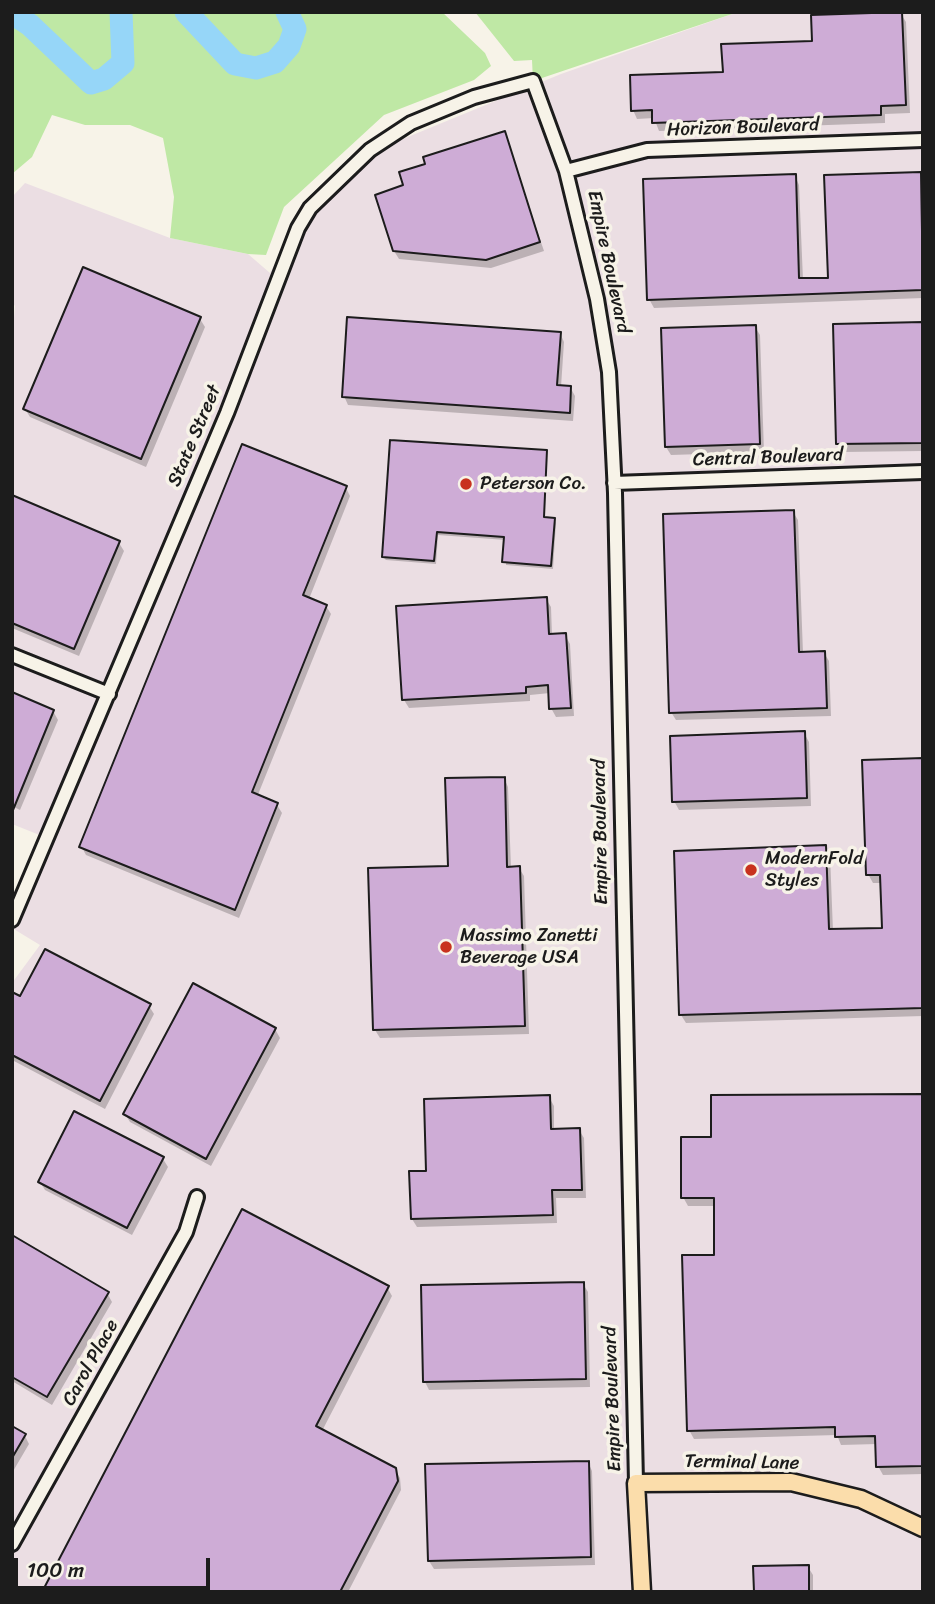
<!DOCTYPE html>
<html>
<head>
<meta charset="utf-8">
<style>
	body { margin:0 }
	#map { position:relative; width:935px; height:1604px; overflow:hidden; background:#f7f3e8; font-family:Sriracha,sans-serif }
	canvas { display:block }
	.frame { position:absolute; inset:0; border:14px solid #1c1c1c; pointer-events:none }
	.scale { position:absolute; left:14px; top:1558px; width:196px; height:32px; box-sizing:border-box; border:4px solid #1c1c1c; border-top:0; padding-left:9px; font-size:21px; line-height:24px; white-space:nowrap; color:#1c1c1c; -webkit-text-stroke:5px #f7f3e8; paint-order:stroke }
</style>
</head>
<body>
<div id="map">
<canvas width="935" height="1604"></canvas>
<div class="frame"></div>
<div class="scale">100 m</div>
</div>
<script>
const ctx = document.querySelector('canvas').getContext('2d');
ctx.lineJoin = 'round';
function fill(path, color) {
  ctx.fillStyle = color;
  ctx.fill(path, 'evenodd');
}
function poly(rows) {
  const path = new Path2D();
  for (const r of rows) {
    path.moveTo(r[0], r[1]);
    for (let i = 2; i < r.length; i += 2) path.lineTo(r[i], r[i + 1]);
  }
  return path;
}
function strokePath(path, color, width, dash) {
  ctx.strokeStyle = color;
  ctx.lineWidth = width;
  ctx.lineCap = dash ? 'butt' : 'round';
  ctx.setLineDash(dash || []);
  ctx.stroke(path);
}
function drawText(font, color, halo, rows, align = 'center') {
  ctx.font = font + ' Sriracha,sans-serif';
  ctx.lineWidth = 7;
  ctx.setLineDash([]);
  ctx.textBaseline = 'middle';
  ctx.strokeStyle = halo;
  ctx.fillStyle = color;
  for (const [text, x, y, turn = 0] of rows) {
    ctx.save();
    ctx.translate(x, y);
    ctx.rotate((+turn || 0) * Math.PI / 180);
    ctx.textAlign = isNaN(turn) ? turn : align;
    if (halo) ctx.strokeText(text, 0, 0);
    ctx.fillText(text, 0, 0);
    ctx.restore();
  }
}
const built = poly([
	[738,12,923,12,923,1592,12,1592,12,983,40,945,12,928,12,914,42,836,12,824,12,340,15,306,12,302,12,197,25,183,170,238,248,254,270,273,281,252,364,155,561,74]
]);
const green = poly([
	[12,12,442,12,485,53,491,66,474,80,384,115,284,207,266,255,248,254,170,238,174,197,163,138,130,125,85,125,52,115,32,157,12,174],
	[475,12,738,12,533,81,532,60,514,61]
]);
const shadow = poly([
	[901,14,906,22,910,113,885,114,885,123,659,131,654,118,637,119,633,110,814,42],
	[504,133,544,251,491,268,399,259,394,251,427,165],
	[920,174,923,179,923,298,654,308,649,299,795,176,799,185,803,280,829,279],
	[200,319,205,327,146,467,30,417,25,409],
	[923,324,923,451,843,452,838,444,835,326],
	[755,327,760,335,764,452,671,455,666,447],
	[560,333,564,342,561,387,570,387,575,396,573,421,348,405,344,396],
	[545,452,545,519,554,519,556,523,553,569,506,565,506,540,438,535,436,564,386,560,383,557],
	[346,488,350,496,309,599,326,606,331,614,257,797,277,805,282,813,239,918,86,855,81,846],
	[12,497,119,543,124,551,79,656,12,628],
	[793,512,798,520,803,653,824,653,829,661,831,716,676,720,671,712],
	[546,599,551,607,552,636,565,635,570,644,574,716,556,717,551,708,550,693,530,695,530,701,409,708,404,700],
	[53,711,58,720,20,810,12,806],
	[804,733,809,742,811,806,679,810,674,801],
	[923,760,923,1016,686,1023,681,1015,676,853,825,847,830,855,833,931,884,930,882,883,873,883,868,874],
	[504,778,508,787,511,868,519,868,524,876,529,1034,380,1038,375,1030,450,868],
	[12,994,21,998,149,1006,154,1014,105,1109,12,1060],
	[275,1029,280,1038,211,1166,130,1122,125,1114],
	[923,1095,923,1474,883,1475,878,1466,877,1444,841,1445,837,1435,694,1439,689,1430,716,1256,715,1206,688,1206,683,1197,713,1139],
	[549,1097,554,1106,554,1130,579,1130,584,1138,586,1198,556,1198,557,1223,417,1227,412,1219,428,1172],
	[163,1159,168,1167,132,1235,45,1190,40,1182],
	[12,1237,107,1293,112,1302,52,1405,12,1381],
	[583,1284,588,1292,590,1387,429,1390,425,1382],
	[387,1287,392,1296,322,1431,395,1470,400,1478,401,1490,348,1592,44,1592],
	[12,1428,25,1436,29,1444,12,1473],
	[588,1462,592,1471,595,1565,434,1569,429,1561],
	[808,1567,813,1575,813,1592,755,1592]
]);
const river = poly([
	[186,12,235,64,256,68,275,62,289,46,295,29,287,12],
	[12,13,30,25,91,83,104,79,123,63,121,12]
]);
const building = poly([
	[902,12,906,105,881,106,881,115,652,123,652,110,631,111,630,75,723,72,721,44,812,41,811,15,902,12],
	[505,131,540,242,486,260,393,251,375,195,403,185,399,172,425,164,423,157,505,131],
	[921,172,923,290,647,300,643,179,796,174,799,278,828,278,824,175,921,172],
	[83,267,201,317,141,459,23,409,83,267],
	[347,317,561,332,557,385,571,386,570,413,342,397,347,317],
	[923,322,923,443,836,444,833,324,923,322],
	[756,325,760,444,665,447,661,328,756,325],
	[390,440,547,450,544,517,555,518,551,566,502,562,504,537,437,532,434,561,382,557,390,440],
	[242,444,347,486,303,595,327,605,252,792,278,803,235,910,79,847,242,444],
	[12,495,120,541,74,649,12,623,12,495],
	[794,510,799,652,825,651,827,708,669,713,663,514,794,510],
	[547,597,549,634,566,633,571,708,549,709,548,685,526,687,526,693,402,700,396,606,547,597],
	[12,692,54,710,13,810,12,810,12,692],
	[805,731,807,798,672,802,670,736,805,731],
	[923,758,923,1008,679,1015,674,851,826,845,829,929,882,928,880,875,866,875,862,760,923,758],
	[505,777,507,867,520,866,525,1026,373,1030,368,868,448,866,445,778,505,777],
	[45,949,151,1004,100,1101,12,1055,12,992,20,996,45,949],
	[193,983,276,1028,206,1159,123,1114,193,983],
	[923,1094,923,1466,876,1467,875,1436,835,1437,835,1427,687,1431,682,1255,714,1255,714,1198,681,1198,681,1137,711,1137,711,1095,923,1094],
	[550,1095,551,1129,580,1128,582,1190,552,1190,553,1215,411,1219,409,1171,426,1171,424,1099,550,1095],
	[74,1111,164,1157,127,1228,38,1182,74,1111],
	[242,1209,389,1286,316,1426,396,1468,398,1481,340,1592,42,1592,242,1209],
	[12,1235,109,1292,47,1397,12,1377,12,1235],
	[584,1282,586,1379,423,1382,421,1285,584,1282],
	[12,1426,26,1434,12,1458,12,1426],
	[589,1461,591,1557,428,1561,425,1464,589,1461],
	[809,1565,809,1592,754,1592,753,1566,809,1565]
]);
const minor = poly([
	[566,171,647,150,923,140],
	[614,483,923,472],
	[12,655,109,694],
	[12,920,227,413,298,228,310,208,370,150,411,123,474,97,533,81,566,171,597,299,609,372,615,493,636,1483],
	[12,1544,186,1232,197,1197]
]);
const major = poly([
	[642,1592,636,1483,791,1482,861,1499,923,1528]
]);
const markers = [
	[466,484,7,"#c8321e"],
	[751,870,7,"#c8321e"],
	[446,947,7,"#c8321e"]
];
const streetNames = [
	["Horizon Boulevard",743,128,-2],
	["Empire Boulevard",608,262,78],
	["State Street",195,436,-67],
	["Central Boulevard",768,458,-2],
	["Empire Boulevard",601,832,-91],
	["Carol Place",91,1363,-61],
	["Empire Boulevard",613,1399,-92],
	["Terminal Lane",742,1463,1]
];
const poiNames = [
	["Peterson Co.",480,484],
	["ModernFold",765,859],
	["Styles",765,881],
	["Massimo Zanetti",460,936],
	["Beverage USA",460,958]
];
fill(built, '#ebdee3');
fill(green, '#bfe8a5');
fill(shadow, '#0003');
strokePath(river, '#96d6f8', 23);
fill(building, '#ceacd6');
strokePath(building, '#1c1c1c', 2);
strokePath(minor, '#1c1c1c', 18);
strokePath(major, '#1c1c1c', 21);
strokePath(minor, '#f7f3e8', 12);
strokePath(major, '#fbddab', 16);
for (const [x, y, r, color] of markers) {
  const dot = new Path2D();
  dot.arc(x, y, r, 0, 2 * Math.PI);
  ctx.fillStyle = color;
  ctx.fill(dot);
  strokePath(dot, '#f7f3e8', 2.5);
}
drawText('19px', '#1c1c1c', '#f7f3e8', streetNames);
drawText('19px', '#1c1c1c', '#f7f3e8', poiNames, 'left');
</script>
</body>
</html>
